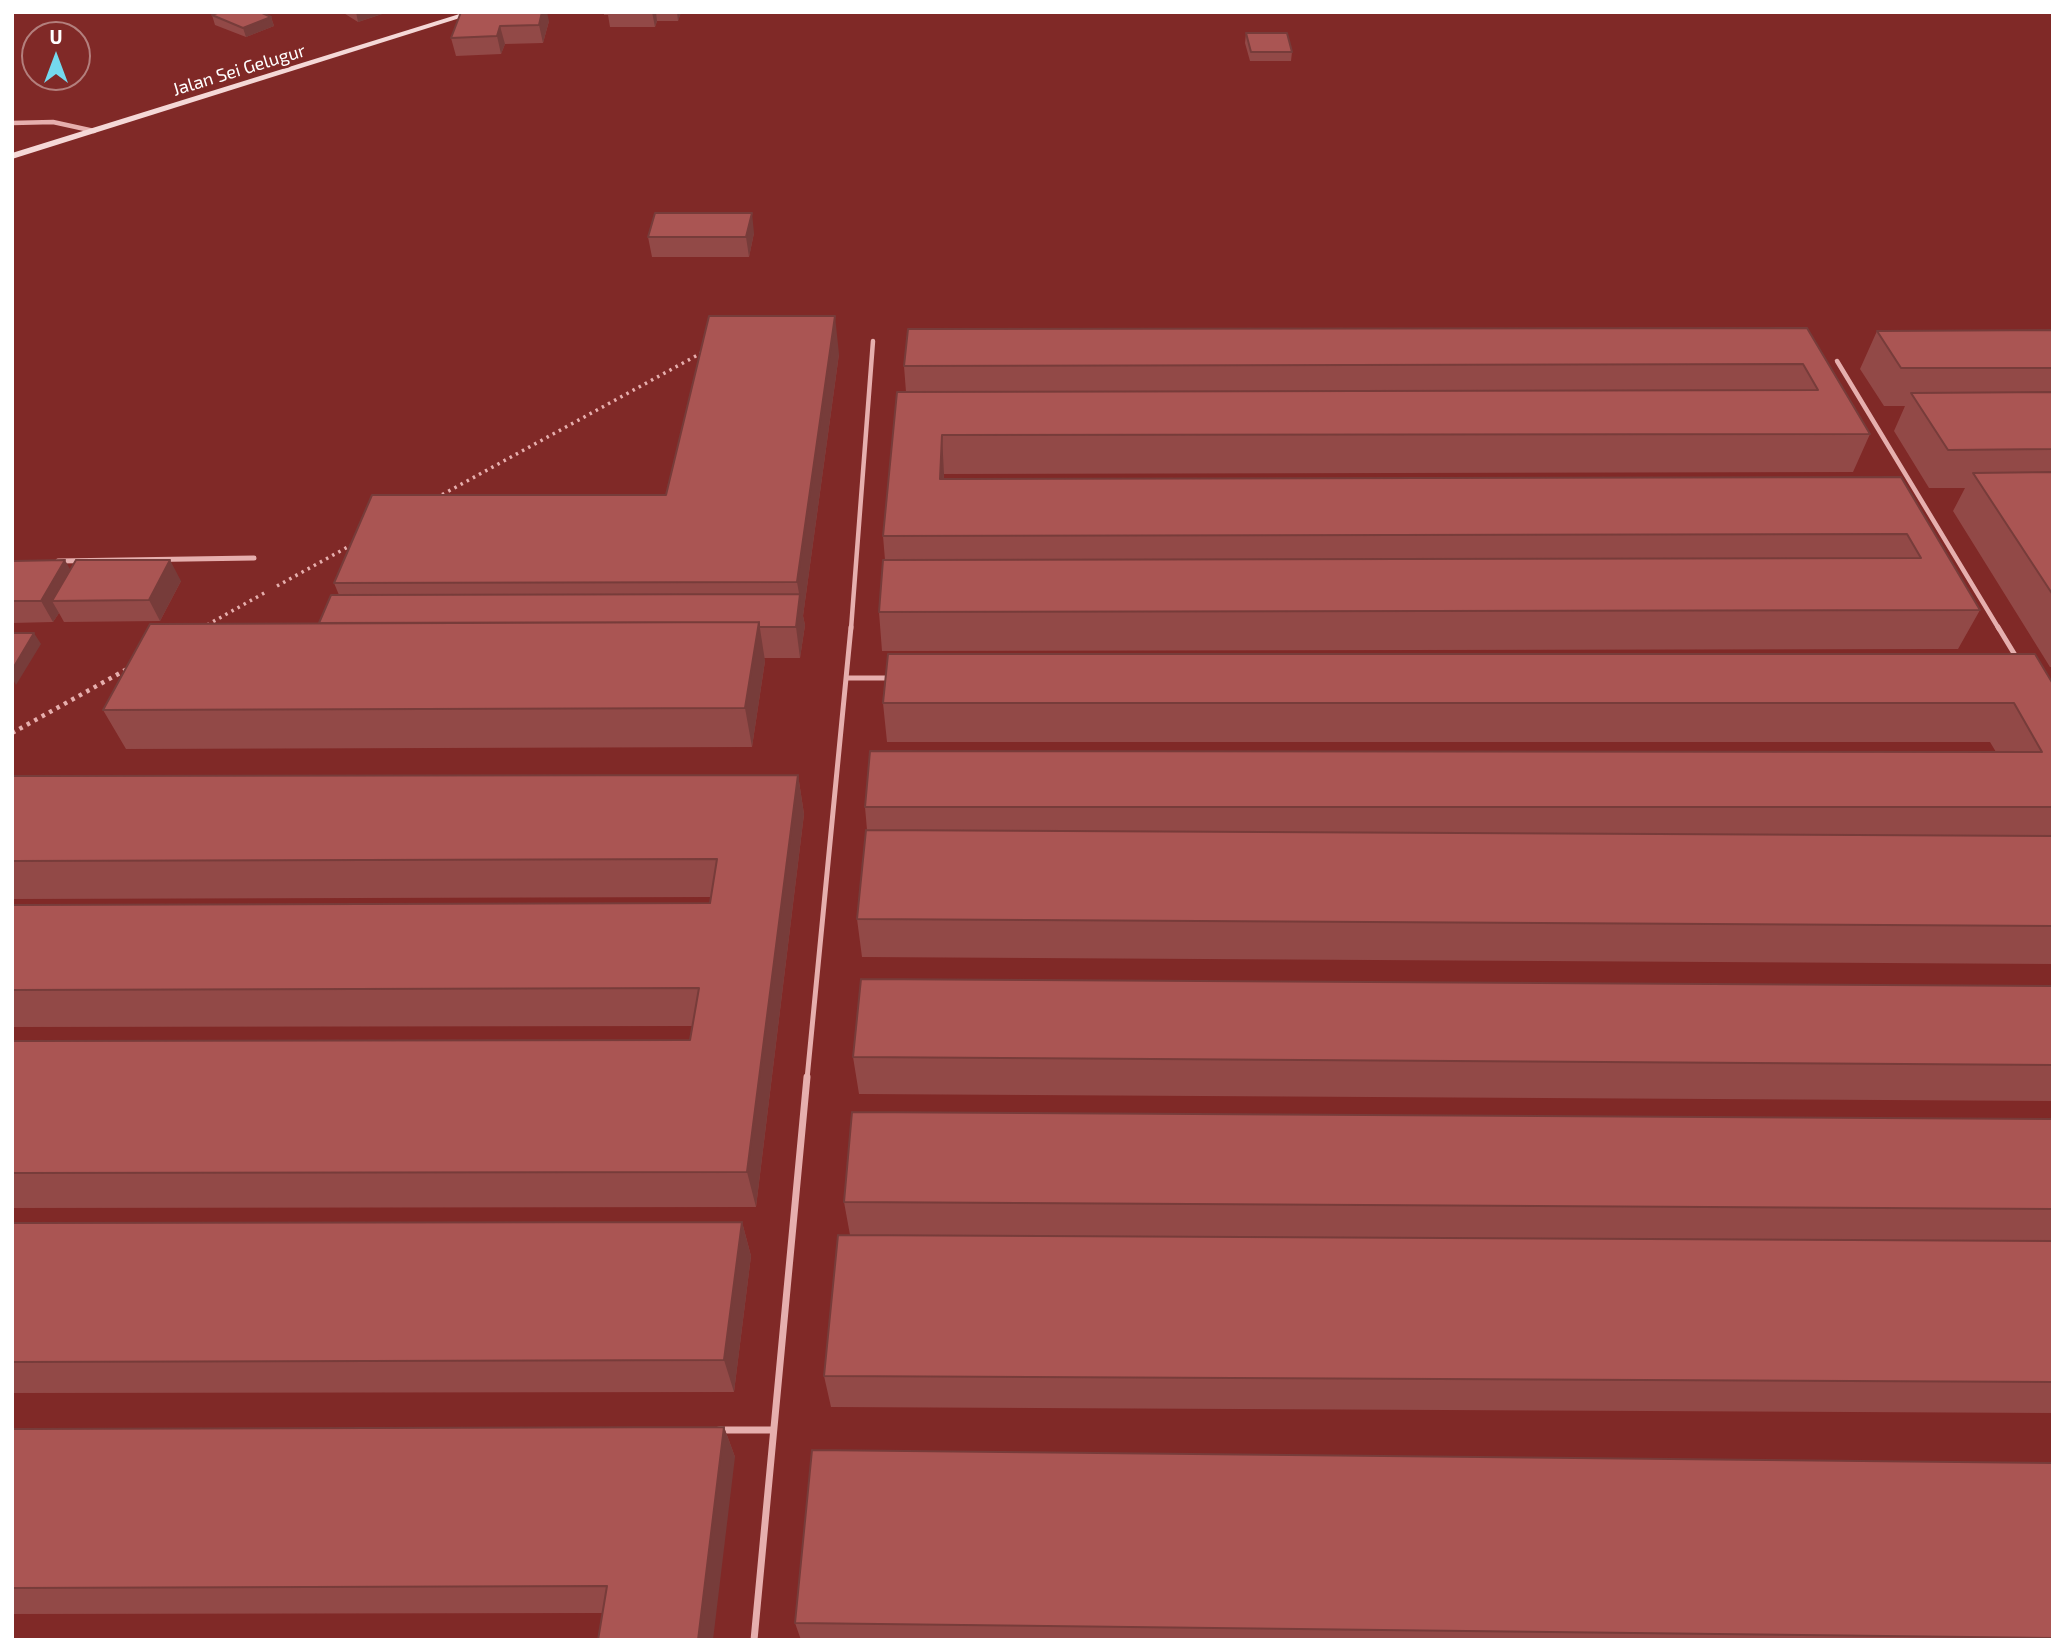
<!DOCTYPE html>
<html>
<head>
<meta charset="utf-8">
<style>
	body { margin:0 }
	#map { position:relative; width:2065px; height:1652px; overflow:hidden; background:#802927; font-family:"Exo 2",sans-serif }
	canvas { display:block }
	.frame { position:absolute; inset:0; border:14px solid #fff; pointer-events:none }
	.north { position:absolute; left:21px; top:21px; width:70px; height:70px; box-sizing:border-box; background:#802927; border:2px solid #b37f7d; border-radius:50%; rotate:0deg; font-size:19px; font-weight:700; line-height:28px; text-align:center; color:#fff }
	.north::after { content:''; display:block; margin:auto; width:24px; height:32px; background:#74d9ee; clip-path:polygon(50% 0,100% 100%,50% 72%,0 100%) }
</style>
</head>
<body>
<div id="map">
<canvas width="2065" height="1652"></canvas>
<div class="frame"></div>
<div class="north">U</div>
</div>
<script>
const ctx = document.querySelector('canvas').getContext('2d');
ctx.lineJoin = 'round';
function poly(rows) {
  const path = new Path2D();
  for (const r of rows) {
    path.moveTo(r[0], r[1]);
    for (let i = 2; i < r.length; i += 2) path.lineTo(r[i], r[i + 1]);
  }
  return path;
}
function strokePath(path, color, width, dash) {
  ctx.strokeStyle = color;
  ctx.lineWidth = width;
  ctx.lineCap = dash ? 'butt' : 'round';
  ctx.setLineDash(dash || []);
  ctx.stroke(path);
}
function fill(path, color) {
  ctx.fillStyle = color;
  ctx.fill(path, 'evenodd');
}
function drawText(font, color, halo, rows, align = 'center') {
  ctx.font = font + ' "Exo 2",sans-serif';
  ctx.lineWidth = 5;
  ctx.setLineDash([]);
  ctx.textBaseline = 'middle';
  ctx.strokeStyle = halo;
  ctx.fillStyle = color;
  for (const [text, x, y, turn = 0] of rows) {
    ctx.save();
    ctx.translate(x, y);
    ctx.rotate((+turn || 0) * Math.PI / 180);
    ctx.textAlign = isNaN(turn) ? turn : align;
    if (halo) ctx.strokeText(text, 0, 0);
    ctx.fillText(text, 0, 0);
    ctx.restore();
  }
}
const pathFar1 = poly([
	[436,498,705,351],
	[277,586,355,543],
	[207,625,266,592]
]);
const path = poly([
	[12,733,129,668]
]);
const laneFar2 = poly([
	[1837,361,1999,629],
	[851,629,873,341]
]);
const laneFar1 = poly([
	[1998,627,2018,660],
	[847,678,891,678],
	[807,1079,851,627]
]);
const lane = poly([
	[719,1430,772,1430],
	[754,1640,807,1077]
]);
const streetFar1 = poly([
	[12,123,53,122,94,131]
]);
const street = poly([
	[58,561,254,558]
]);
const secondary = poly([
	[466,12,479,12,12,159,12,153,466,12]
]);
const wall = poly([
	[342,12,385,12,385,13,358,22],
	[461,12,549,21,543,43,505,44,501,54,456,56,451,38],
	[604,12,681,12,678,21,657,21,655,27,610,27,608,15,604,15],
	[212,15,271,17,274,26,246,37,215,25],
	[1246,33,1292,52,1291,61,1250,61,1245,43],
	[754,233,749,257,652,257,648,237],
	[1807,328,1870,434,1853,472,944,474,944,479,1901,477,1980,610,1958,649,882,651,879,612,885,560,883,536,906,392,904,366],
	[2053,330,2053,667,2050,667,1953,511,1965,488,1929,488,1894,431,1905,406,1884,406,1860,369,1877,331],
	[839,354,803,616,805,625,800,658,764,658,765,661,752,747,126,749,103,710,319,623,339,595,334,583,666,495],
	[12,561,70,569,181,581,160,621,64,622,59,613,53,622,12,623],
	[2053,684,2053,964,862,957,857,919,867,830,865,807,1996,752,1990,742,887,742,883,703],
	[798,775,804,814,756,1207,12,1208,12,1041,690,1040,693,1026,12,1027,12,905,710,903,711,897,12,899,12,776],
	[2053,986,2053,1101,859,1094,853,1057],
	[2053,1119,2053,1413,831,1407,824,1376,850,1235,844,1202],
	[742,1222,751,1256,734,1392,12,1393,12,1223],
	[724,1427,735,1457,603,1613,12,1614,12,1429],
	[2053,1463,2053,1640,801,1640,795,1623]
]);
const shadedWall = poly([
	[356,12,385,12,385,13,358,22],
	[542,12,547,12,549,21,543,43,539,25],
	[652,12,656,12,657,21,655,27],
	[677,12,681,12,678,21],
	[271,17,274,26,246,37,243,28],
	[500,26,505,44,501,54,497,36],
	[752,213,754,233,749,257,746,237],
	[835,316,839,354,803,616,805,625,800,658,796,627,800,599,797,582],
	[942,435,944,474,942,517,940,479],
	[65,560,77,582,52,601,59,613,53,622,41,601],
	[170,560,181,581,160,621,149,600],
	[759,622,765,661,752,747,745,708],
	[34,633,41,644,16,685,12,678,12,670],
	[798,775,804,814,756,1207,747,1172],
	[742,1222,751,1256,734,1392,724,1360],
	[724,1427,735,1457,713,1640,698,1640]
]);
const building = poly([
	[220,12,260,12,271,17,243,28,212,15,220,12],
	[461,12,542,12,539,25,500,26,497,36,451,38,461,12],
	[1246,33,1287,33,1292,52,1251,52,1246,33],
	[655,213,752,213,746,237,648,237,655,213],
	[709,316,835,316,797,582,334,583,372,495,666,495,709,316],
	[1807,328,1870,434,942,435,940,479,1901,477,1980,610,879,612,883,560,1921,558,1907,534,883,536,897,392,1818,390,1803,364,904,366,908,329,1807,328],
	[2053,330,2053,368,1901,368,1877,331,2053,330],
	[2053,392,2053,449,1948,450,1911,393,2053,392],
	[2053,472,2053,595,1973,473,2053,472],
	[65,560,41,601,12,601,12,561,65,560],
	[76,560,170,560,149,600,52,601,76,560],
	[800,594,796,627,759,627,759,622,319,623,331,595,800,594],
	[759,622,745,708,103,710,150,624,759,622],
	[12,633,34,633,12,670,12,633],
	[888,654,2035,654,2053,684,2053,807,865,807,870,751,2042,752,2014,703,883,703,888,654],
	[798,775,747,1172,12,1173,12,1041,690,1040,699,988,12,990,12,905,710,903,717,859,12,861,12,776,798,775],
	[866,830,2053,836,2053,926,857,919,866,830],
	[861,979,2053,986,2053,1065,853,1057,861,979],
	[852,1112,2053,1119,2053,1209,844,1202,852,1112],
	[742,1222,724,1360,12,1362,12,1223,742,1222],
	[838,1235,2053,1241,2053,1382,824,1376,838,1235],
	[724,1427,698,1640,598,1640,607,1586,12,1588,12,1429,724,1427],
	[812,1450,2053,1463,2053,1638,795,1623,812,1450]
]);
const farStreetnames = [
	["Jalan Sei Gelugur",239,70,-17]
];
strokePath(pathFar1, '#e6afae', 3.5, [2.5, 4.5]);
strokePath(path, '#e6afae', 4.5, [3.5, 5]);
strokePath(laneFar2, '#e6afae', 4.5);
strokePath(laneFar1, '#e6afae', 5);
strokePath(lane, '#e6afae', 7);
strokePath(streetFar1, '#e6afae', 4.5);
strokePath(street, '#e6afae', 5);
fill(secondary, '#f5d8d7');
fill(wall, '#924947');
fill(shadedWall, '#773c3a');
fill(building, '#aa5553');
strokePath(building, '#773c3a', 2);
drawText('18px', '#fff', '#802927', farStreetnames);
</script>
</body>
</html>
